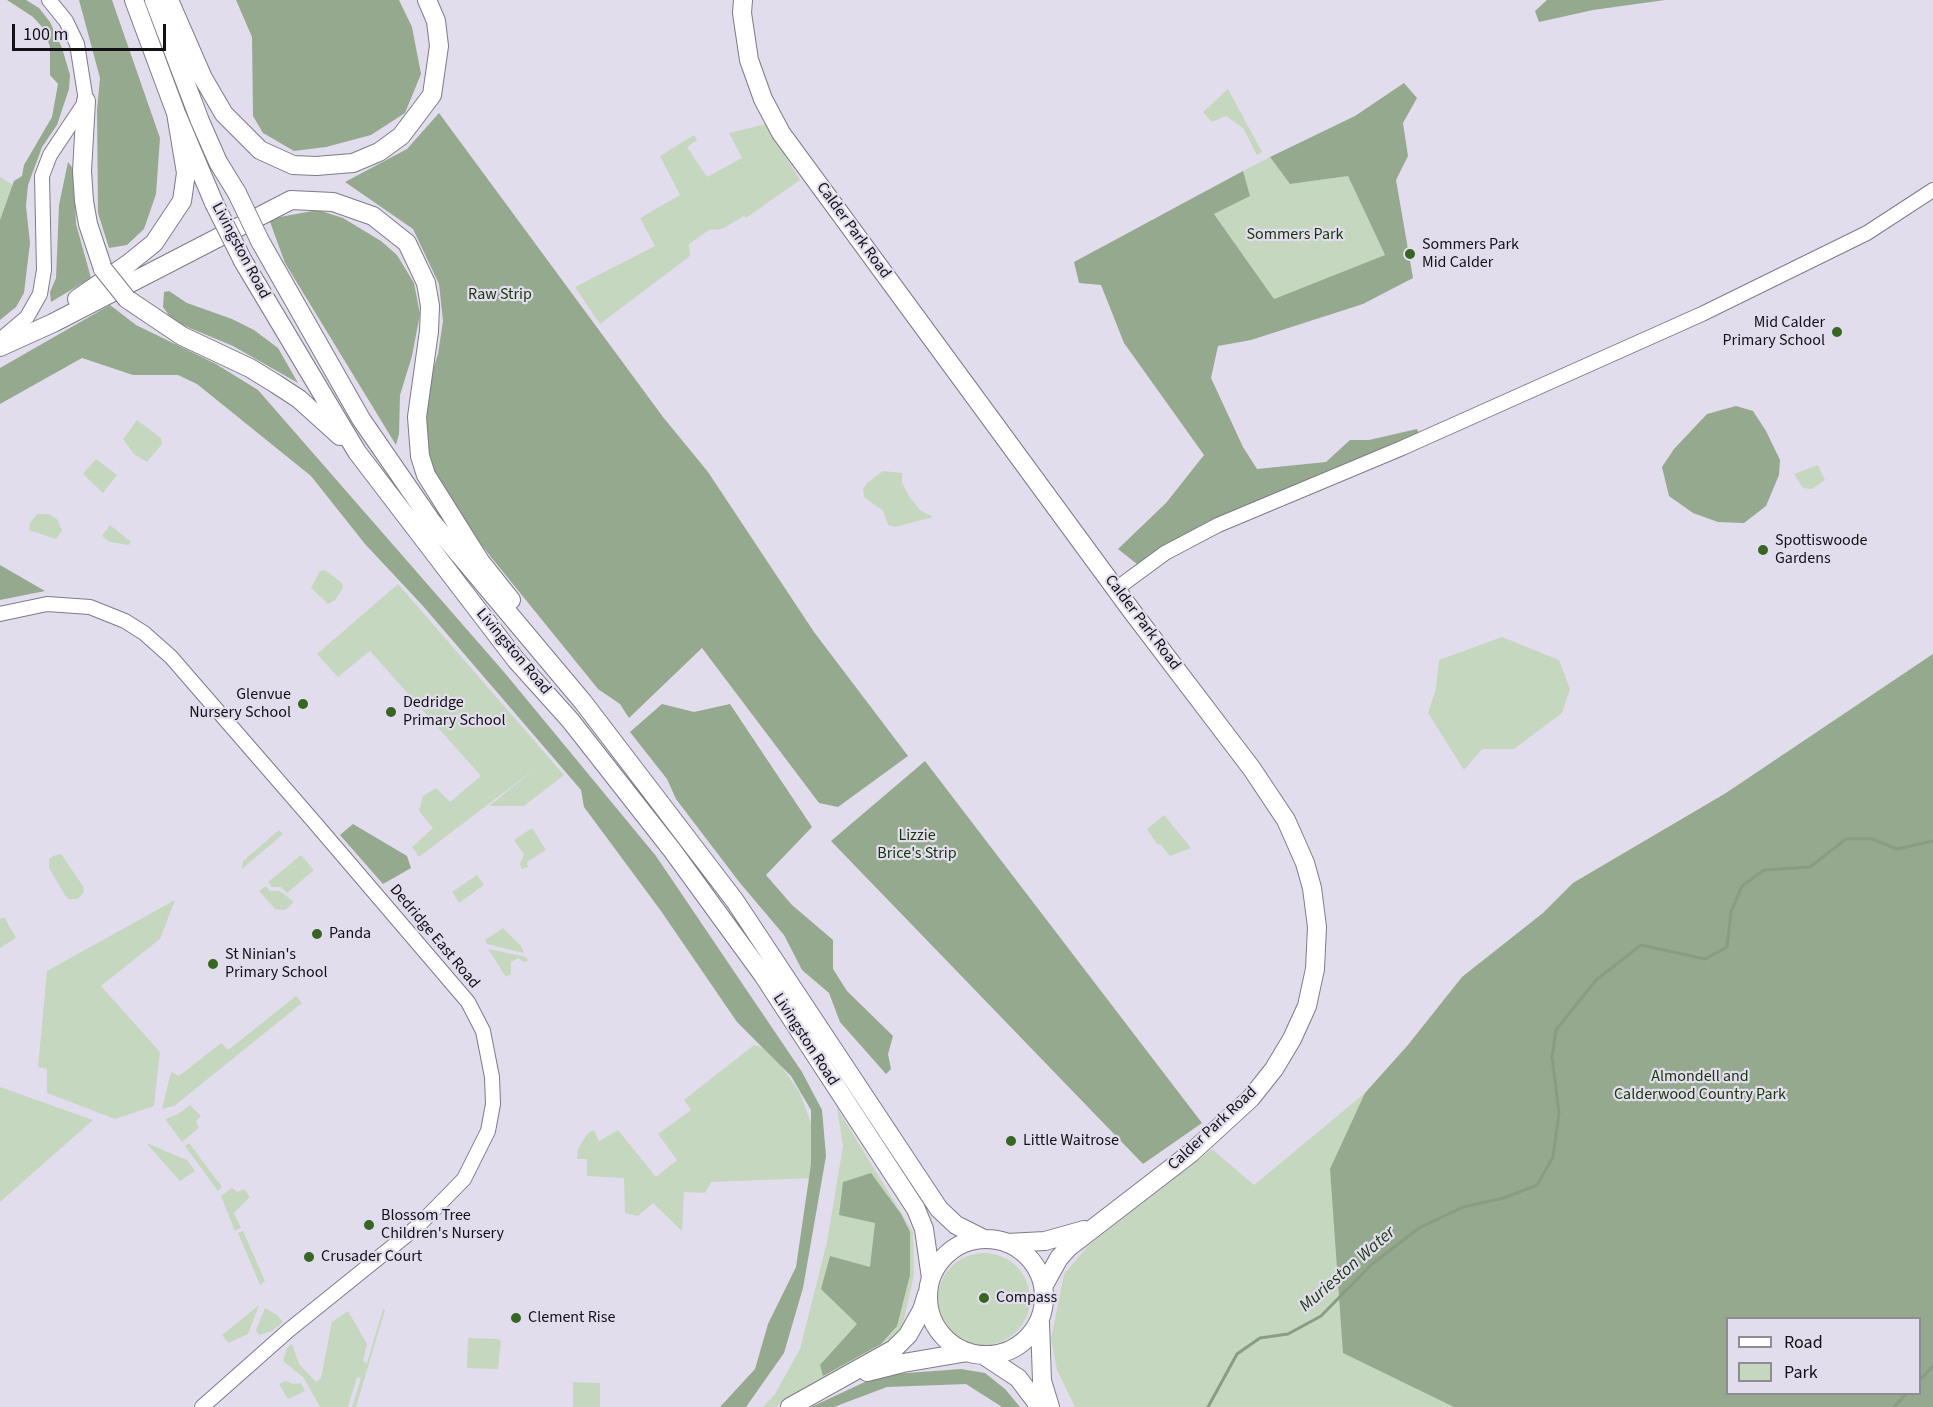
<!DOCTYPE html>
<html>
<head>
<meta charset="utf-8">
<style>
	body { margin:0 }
	#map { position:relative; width:1933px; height:1407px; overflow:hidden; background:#e2dded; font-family:"Source Sans 3",sans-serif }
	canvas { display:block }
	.legend { position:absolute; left:1726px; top:1317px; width:195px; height:78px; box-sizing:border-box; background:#e2dded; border:2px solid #8f8b97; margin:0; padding:8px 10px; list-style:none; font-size:18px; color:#131116 }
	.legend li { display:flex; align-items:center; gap:12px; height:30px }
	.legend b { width:30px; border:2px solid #8f8b97 }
	.scale { position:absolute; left:12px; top:24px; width:154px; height:27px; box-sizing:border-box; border:3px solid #131116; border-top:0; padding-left:8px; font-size:18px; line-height:21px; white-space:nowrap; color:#131116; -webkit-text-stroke:4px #e2dded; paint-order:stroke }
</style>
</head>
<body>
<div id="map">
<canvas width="1933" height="1407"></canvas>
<ul class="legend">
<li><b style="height:8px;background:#fff"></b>Road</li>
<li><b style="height:16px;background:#c6d7c0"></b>Park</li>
</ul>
<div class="scale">100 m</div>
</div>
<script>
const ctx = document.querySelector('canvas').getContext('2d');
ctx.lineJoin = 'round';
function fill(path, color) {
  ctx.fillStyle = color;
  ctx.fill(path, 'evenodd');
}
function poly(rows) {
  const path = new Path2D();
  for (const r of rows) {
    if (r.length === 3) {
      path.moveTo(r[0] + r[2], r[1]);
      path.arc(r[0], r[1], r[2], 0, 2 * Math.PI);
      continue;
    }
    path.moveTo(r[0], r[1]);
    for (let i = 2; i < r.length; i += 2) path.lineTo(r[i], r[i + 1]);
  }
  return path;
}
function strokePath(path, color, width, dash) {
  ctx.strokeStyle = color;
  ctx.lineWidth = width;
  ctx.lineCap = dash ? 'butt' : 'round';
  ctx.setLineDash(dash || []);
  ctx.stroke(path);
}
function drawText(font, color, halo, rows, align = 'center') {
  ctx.font = font + ' "Source Sans 3",sans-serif';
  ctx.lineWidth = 4.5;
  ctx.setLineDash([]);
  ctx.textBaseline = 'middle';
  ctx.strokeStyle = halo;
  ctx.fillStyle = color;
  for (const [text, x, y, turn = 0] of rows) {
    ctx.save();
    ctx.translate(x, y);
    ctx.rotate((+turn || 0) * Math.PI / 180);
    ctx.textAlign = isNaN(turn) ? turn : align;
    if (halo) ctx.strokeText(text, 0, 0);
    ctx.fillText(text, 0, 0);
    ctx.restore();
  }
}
const green = poly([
	[1228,89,1262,152,1257,155,1243,128,1226,116,1212,122,1203,112],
	[766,124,800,180,746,218,744,216,722,229,709,230,689,244,690,256,600,324,575,287,655,246,640,218,680,195,660,156,694,135,697,140,687,147,707,177,742,158,729,133],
	[1270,157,1290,184,1348,176,1385,255,1274,299,1214,214,1249,196,1243,171],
	[0,177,13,185,0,220],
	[137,420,161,438,162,444,147,462,134,454,123,439],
	[96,459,117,475,103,493,83,474],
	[1818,465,1825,480,1812,489,1803,488,1794,474],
	[883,471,902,473,902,483,909,496,920,510,933,517,895,527,888,525,883,511,864,497,863,489,867,483],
	[37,514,49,514,58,520,62,531,56,539,29,530,30,523],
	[110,525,131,542,129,545,110,542,102,536],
	[325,570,342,583,343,588,335,600,328,604,311,588,320,571],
	[398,584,564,775,524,806,489,806,536,768,419,857,412,847,433,828,419,811,423,796,436,788,450,802,481,776,370,651,338,677,317,654],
	[1502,637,1559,660,1570,689,1562,713,1514,749,1482,749,1464,770,1428,713,1436,689,1439,660],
	[1933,654,1933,1407,1075,1407,1057,1370,1051,1339,1064,1274,1089,1245,1212,1149,1254,1185,1365,1093,1408,1045,1462,977,1543,913,1573,883,1726,793],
	[1728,1318,1920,1318,1920,1394,1728,1394],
	[1164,815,1191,848,1170,856,1161,845,1157,844,1147,829],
	[532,828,546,850,527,862,528,867,522,869,520,864,524,854,514,840],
	[279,830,283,834,242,869,243,861],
	[61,854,83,886,84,892,78,899,69,899,65,895,49,868,49,859,53,856],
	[301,855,314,870,287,893,281,887,272,887,268,882],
	[477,875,484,885,459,903,452,892],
	[266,886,270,891,280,891,294,902,285,910,275,909,259,891],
	[175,900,160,939,101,986,160,1052,154,1106,115,1119,47,1093,47,1069,38,1067,47,971],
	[4,917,16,938,0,948,0,919],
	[503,928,521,946,524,953,487,944,485,940],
	[488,949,526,957,528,961,524,962,518,958,511,962,511,974,506,977],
	[296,996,302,1003,174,1106,162,1109,171,1072,179,1076,221,1043,228,1050],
	[754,1045,770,1050,800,1093,812,1126,813,1178,711,1182,705,1193,684,1192,682,1231,653,1203,638,1216,625,1213,624,1178,587,1176,587,1159,577,1159,578,1149,587,1134,594,1130,599,1141,618,1130,656,1177,677,1160,658,1134,691,1110,684,1100],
	[0,1087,93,1120,0,1202],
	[190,1105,201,1116,196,1121,199,1128,182,1142,165,1119,178,1114],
	[837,1108,913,1232,914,1275,902,1328,883,1348,775,1407,763,1407,775,1394,800,1349,827,1242,843,1146],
	[146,1143,187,1160,195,1171,180,1181],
	[189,1143,222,1187,218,1191,185,1146],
	[232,1188,237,1192,244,1189,250,1197,234,1213,241,1228,235,1231,221,1196],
	[243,1231,265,1281,260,1285,238,1233],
	[984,1299,46],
	[259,1305,248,1334,228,1343,222,1335],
	[265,1308,277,1315,283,1322,272,1331,259,1335,256,1330],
	[383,1309,385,1310,356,1407,352,1407,361,1378,357,1377,348,1407,320,1407,303,1377,283,1361,287,1348,292,1344,299,1364,316,1382,321,1378,332,1322,348,1311,367,1344,363,1361,367,1363],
	[468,1338,498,1339,501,1341,498,1369,467,1368],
	[286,1381,293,1384,301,1383,305,1391,288,1399,279,1384],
	[573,1382,600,1383,600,1407,573,1407]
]);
const forest = poly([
	[7,0,26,0,39,8,50,22,62,48,70,75,69,89,57,125,42,147,28,185,26,206,30,243,24,293,16,307,0,320,0,220,14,181,22,176,24,165,52,117,58,84,50,75,50,47,44,29,33,17],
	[79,0,112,0,160,138,156,194,144,229,127,245,109,248,98,213,97,110,100,78],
	[236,0,399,0,412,27,421,74,405,113,371,135,326,147,294,151,263,133,253,116,252,37],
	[1547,0,1665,0,1593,10,1539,22,1535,11],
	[1404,83,1417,98,1403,123,1408,156,1396,180,1413,278,1363,304,1251,340,1218,346,1211,378,1243,447,1257,469,1326,462,1350,440,1369,440,1417,429,1420,435,1212,522,1137,564,1118,549,1166,503,1204,455,1124,343,1101,285,1079,283,1074,262,1243,171,1250,196,1214,214,1274,299,1385,255,1348,176,1290,184,1270,157,1355,116],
	[439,113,663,417,708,472,814,632,908,756,838,807,819,803,702,648,629,718,620,704,598,689,461,520,435,478,424,432,426,391,438,354,443,321,439,284,413,229,345,182,407,149],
	[68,162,74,170,76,224,91,278,51,302,50,292,56,278,59,205],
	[318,210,343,218,381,241,397,255,414,283,420,314,412,356,400,395,399,434,396,445,285,263,269,219],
	[169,291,187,303,232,319,254,330,278,348,298,383,233,346,173,321,163,307,164,292],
	[110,305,136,325,216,364,258,390,504,672,656,856,802,1072,822,1110,826,1156,803,1288,784,1353,746,1407,720,1407,755,1369,768,1324,796,1267,811,1164,811,1110,791,1076,737,1022,661,911,584,807,581,790,423,606,365,544,311,476,197,384,178,375,133,375,82,358,0,404,0,368],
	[1736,406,1753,411,1766,431,1780,460,1779,475,1766,506,1744,523,1718,522,1693,513,1669,496,1662,467,1674,449,1707,414],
	[0,565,45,591,0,600],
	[1933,654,1933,1407,1454,1407,1343,1353,1330,1169,1365,1093,1408,1045,1462,977,1543,913,1573,883,1726,793],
	[1728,1318,1920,1318,1920,1394,1728,1394],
	[662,704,694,712,730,704,812,827,766,875,792,905,833,940,833,969,847,991,893,1036,888,1054,891,1069,886,1074,840,1022,829,993,802,970,784,935,740,883,676,799,667,779,630,732],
	[925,761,1202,1123,1143,1164,831,841],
	[353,824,407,856,411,868,383,884,340,835],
	[871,1173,901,1214,910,1232,910,1275,897,1326,881,1344,823,1376,820,1365,857,1324,821,1289,830,1256,870,1267,875,1223,839,1215,843,1182],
	[961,1369,985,1373,1005,1389,1020,1407,1002,1407,966,1384,887,1387,834,1407,811,1407,880,1375]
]);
const stream = poly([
	[1920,1380,1933,1366],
	[1208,1407,1237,1354,1260,1338,1288,1334,1321,1316,1372,1264,1419,1228,1463,1207,1504,1198,1537,1185,1553,1157,1559,1113,1552,1057,1556,1030,1596,980,1641,945,1705,959,1727,947,1731,912,1742,886,1764,870,1810,867,1846,839,1872,839,1897,849,1933,841],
	[1894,1407,1906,1394]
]);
const minor = poly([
	[0,340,27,317,40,294,44,270,42,176,50,155,86,101,77,44,66,21,49,0],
	[1116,589,1165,553,1218,525,1402,448,1702,314,1867,233,1933,190],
	[0,614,47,604,90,607,125,621,144,633,171,657,315,823,468,1002,483,1031,492,1077,493,1104,488,1131,464,1179,418,1226,289,1330,202,1407]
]);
const major = poly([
	[134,0,176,113,214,203],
	[154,0,200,121,218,162,237,193],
	[169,0,203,78,224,114,260,150,293,165,316,166,353,163,379,152,401,136,432,95,439,46,436,21,427,0],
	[743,0,742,13,749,60,763,99,781,133,1131,610,1252,769,1286,820,1305,863,1312,888,1317,927,1315,969,1307,1006,1292,1039,1274,1069,1251,1098,1191,1153,1069,1247,1059,1258,1044,1285],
	[86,101,82,171,84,201,88,224,103,269],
	[260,241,361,419,432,522,583,702,735,901,939,1209,956,1225,984,1239],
	[243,261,357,452,516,660,570,720,672,850,763,975,916,1209,924,1229,931,1278],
	[77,299,128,264,154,243,182,201,186,173,176,113],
	[127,299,182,336,250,368,276,384,299,399,340,436],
	[0,347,53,323,291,200,333,202,373,216,407,243,426,283,430,306,429,331,417,417,420,456,426,475,480,561,511,600],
	[986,1297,58],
	[1007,1243,1045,1241,1084,1230],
	[1040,1322,1042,1381,1050,1407],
	[983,1355,1018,1378,1040,1407],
	[867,1372,903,1363,968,1352],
	[790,1407,894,1349,908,1335,922,1310,927,1294]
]);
const majorBridge = poly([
	[237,193,260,241],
	[214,203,243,261],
	[103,269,127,299]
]);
const markers = [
	[1410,254,6,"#376524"],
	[1837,332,6,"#376524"],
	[1763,550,6,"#376524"],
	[303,704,6,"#376524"],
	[391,712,6,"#376524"],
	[317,934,6,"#376524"],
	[213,964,6,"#376524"],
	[1011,1141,6,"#376524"],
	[369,1225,6,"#376524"],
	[309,1257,6,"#376524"],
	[984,1298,6,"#376524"],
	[516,1318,6,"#376524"]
];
const streetNames = [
	["Calder Park Road",853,231,54],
	["Livingston Road",240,251,62],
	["Calder Park Road",1142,623,53],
	["Livingston Road",513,652,50],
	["Dedridge East Road",434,937,50],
	["Livingston Road",805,1040,57],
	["Calder Park Road",1213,1129,-43]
];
const parkNames = [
	["Sommers Park",1295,235],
	["Raw Strip",500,295],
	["Lizzie",917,836],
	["Brice's Strip",917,854],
	["Almondell and",1700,1077],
	["Calderwood Country Park",1700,1095]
];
const poiNames = [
	["Sommers Park",1422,245],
	["Mid Calder",1422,263],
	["Mid Calder",1825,323,"right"],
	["Primary School",1825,341,"right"],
	["Spottiswoode",1775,541],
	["Gardens",1775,559],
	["Glenvue",291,695,"right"],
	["Nursery School",291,713,"right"],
	["Dedridge",403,703],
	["Primary School",403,721],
	["Panda",329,934],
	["St Ninian's",225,955],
	["Primary School",225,973],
	["Little Waitrose",1023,1141],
	["Blossom Tree",381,1216],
	["Children's Nursery",381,1234],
	["Crusader Court",321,1257],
	["Compass",996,1298],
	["Clement Rise",528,1318]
];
const waterNames = [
	["Murieston Water",1348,1270,-41]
];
fill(green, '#c6d7c0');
fill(forest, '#95a98e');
strokePath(stream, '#899d82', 3);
strokePath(minor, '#7f7a89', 16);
strokePath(major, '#7f7a89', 20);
strokePath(minor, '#fff', 14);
strokePath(major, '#fff', 18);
strokePath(majorBridge, '#7f7a89', 20, []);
strokePath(majorBridge, '#fff', 18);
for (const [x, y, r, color] of markers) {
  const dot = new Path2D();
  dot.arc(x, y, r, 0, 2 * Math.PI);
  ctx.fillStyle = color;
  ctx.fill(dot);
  strokePath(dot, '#e2dded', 2);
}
drawText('16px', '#131116', '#e2dded', streetNames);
drawText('16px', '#18350b', '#e2dded', parkNames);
drawText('16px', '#131116', '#e2dded', poiNames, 'left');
drawText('italic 18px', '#1f3d13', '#e2dded', waterNames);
</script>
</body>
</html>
